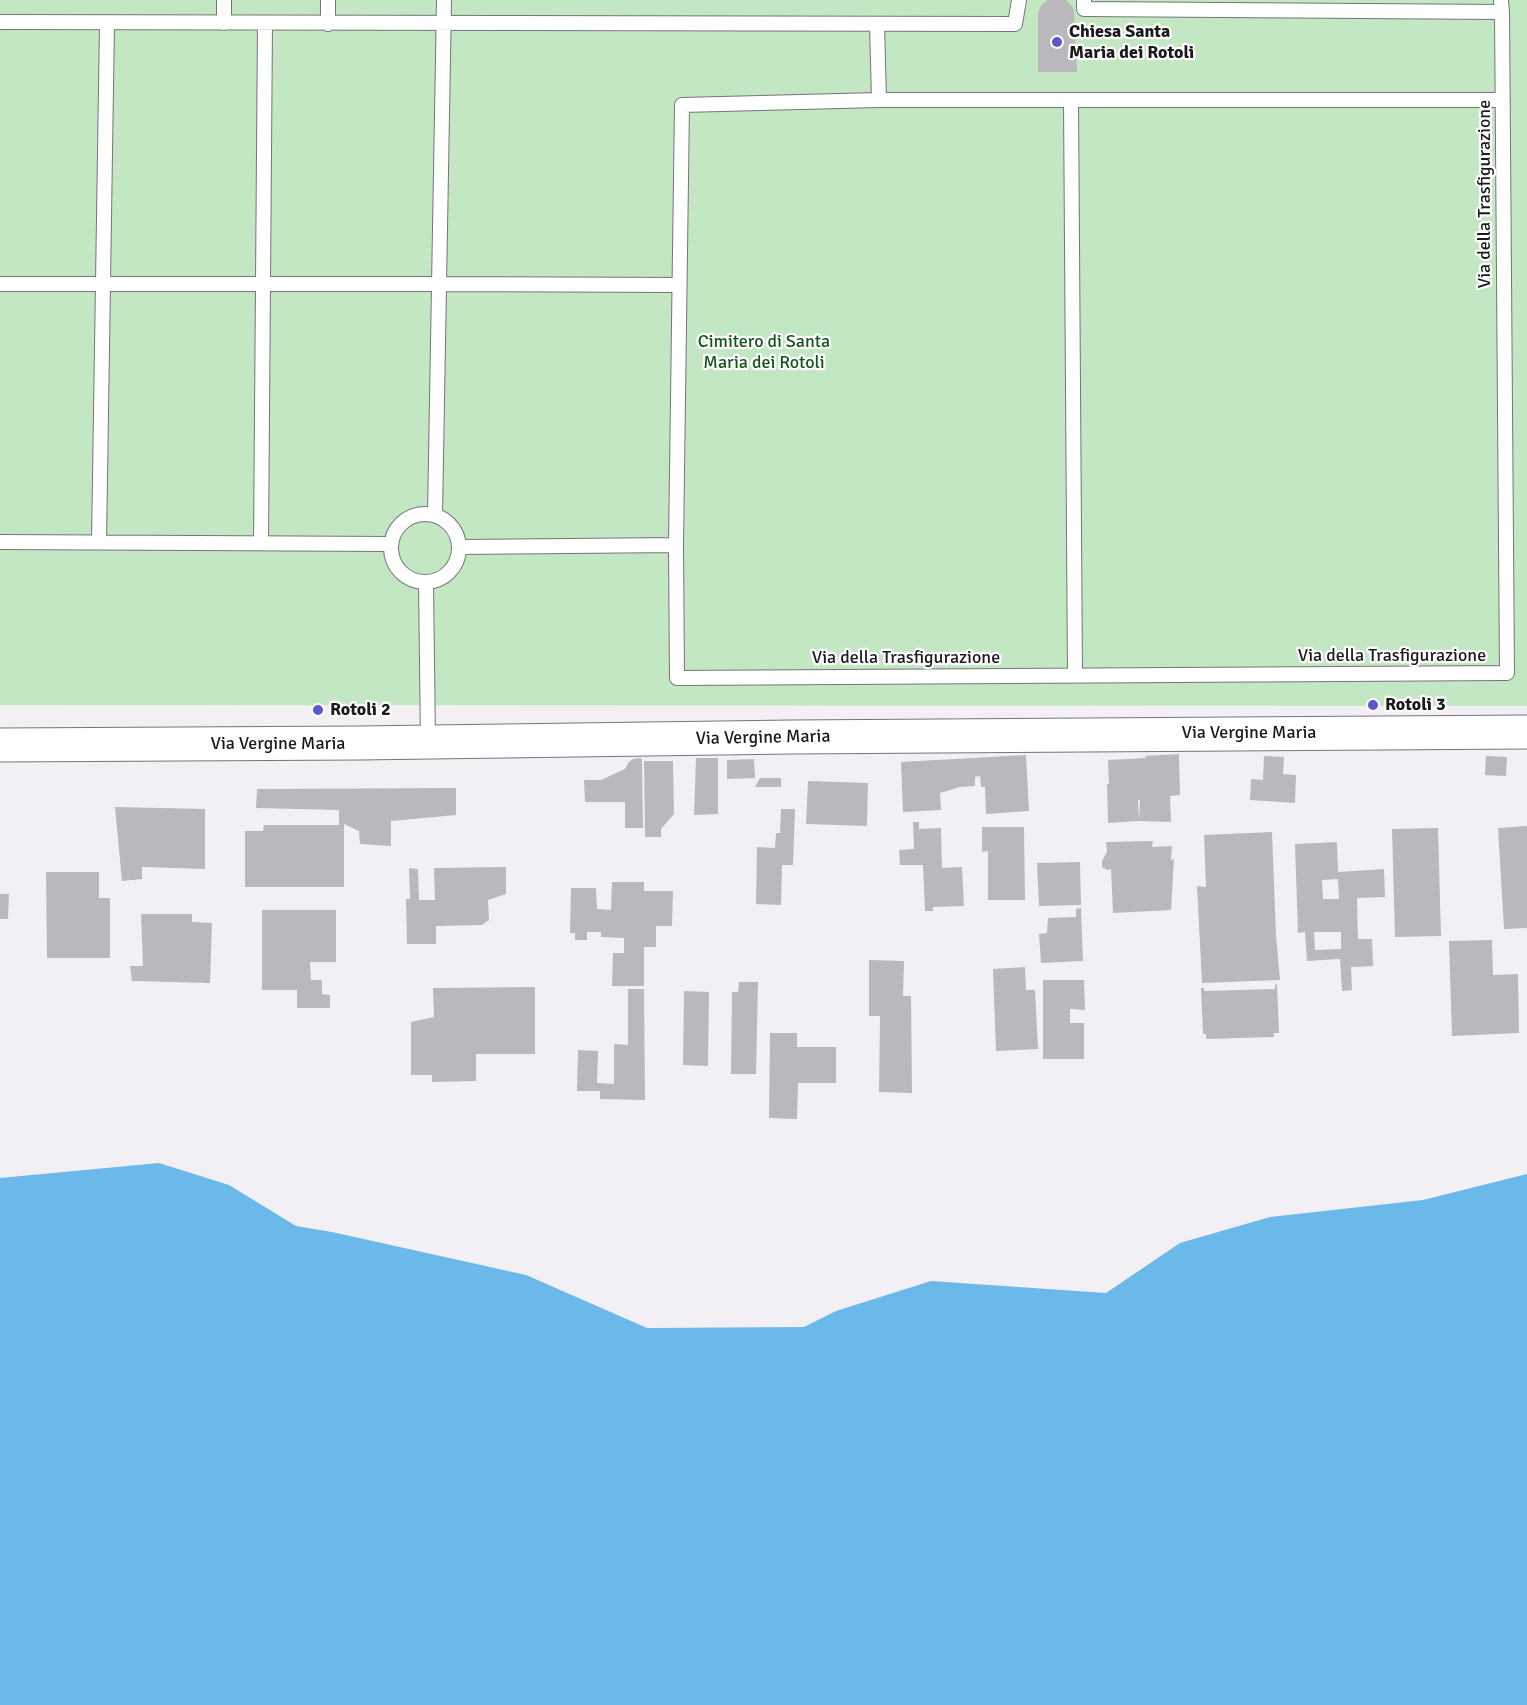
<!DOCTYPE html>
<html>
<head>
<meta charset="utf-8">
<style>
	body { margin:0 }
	canvas { display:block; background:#f3f0f5 }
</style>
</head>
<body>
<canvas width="1527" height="1705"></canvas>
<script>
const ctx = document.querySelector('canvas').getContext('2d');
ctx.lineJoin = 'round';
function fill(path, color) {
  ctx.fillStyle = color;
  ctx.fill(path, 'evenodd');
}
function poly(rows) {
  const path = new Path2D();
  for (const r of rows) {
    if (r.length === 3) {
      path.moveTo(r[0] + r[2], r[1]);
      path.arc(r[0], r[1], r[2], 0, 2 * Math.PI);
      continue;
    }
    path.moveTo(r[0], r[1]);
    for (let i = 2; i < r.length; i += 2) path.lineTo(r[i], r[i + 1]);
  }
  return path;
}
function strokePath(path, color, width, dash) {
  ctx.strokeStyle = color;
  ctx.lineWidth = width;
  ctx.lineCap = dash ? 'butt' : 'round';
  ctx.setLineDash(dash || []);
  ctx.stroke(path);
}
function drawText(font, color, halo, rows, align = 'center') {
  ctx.font = font + ' Signika,sans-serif';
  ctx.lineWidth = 4.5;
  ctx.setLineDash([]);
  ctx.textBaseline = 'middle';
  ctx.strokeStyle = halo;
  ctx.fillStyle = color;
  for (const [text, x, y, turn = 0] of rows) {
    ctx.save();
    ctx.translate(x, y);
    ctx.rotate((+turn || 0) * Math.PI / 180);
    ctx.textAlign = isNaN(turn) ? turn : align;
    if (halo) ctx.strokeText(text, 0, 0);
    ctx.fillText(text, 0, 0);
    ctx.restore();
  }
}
const green = poly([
	[0,0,1527,0,1527,706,0,705]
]);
const water = poly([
	[159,1163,229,1185,296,1226,332,1232,526,1275,647,1328,804,1327,836,1311,931,1281,1106,1293,1180,1243,1270,1217,1423,1200,1527,1174,1527,1705,0,1705,0,1178]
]);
const building = poly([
	[1048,0,1066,0,1074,9,1077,72,1038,72,1038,13,1042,4],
	[1179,754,1180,795,1170,796,1171,822,1139,821,1140,800,1138,800,1139,821,1108,823,1107,784,1109,784,1108,760,1146,758,1145,756],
	[1026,755,1029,811,986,814,985,787,981,787,980,776,975,777,975,786,960,787,940,793,941,810,903,812,901,762],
	[1264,756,1284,757,1283,774,1296,775,1295,803,1250,800,1251,779,1263,780],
	[1486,756,1507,757,1506,776,1485,775],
	[639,758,642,759,643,828,625,828,625,802,585,802,584,780,601,780,625,769,628,763,633,759],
	[696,758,718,758,718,814,694,815],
	[754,759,755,778,727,779,727,760],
	[644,761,673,761,674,814,661,829,661,837,645,837],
	[760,778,781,778,781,787,755,787],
	[808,781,868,783,867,826,806,824],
	[456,788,456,815,391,821,391,846,360,844,359,831,344,824,344,887,245,887,245,831,263,831,264,825,339,825,339,810,256,808,257,789],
	[115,807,205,809,205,869,142,867,142,879,122,881],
	[781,809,795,809,793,865,782,865,781,905,756,904,757,847,775,848,776,833,780,833],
	[913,822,919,822,919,829,941,828,942,868,962,867,964,906,933,907,933,911,925,911,923,865,900,865,899,850,914,849],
	[1527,826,1527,928,1504,929,1498,828],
	[982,827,1024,827,1025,900,988,900,988,851,982,852],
	[1438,828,1441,936,1395,937,1392,829],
	[1272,832,1276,935,1280,980,1202,983,1197,886,1206,887,1204,835],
	[1153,841,1152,847,1172,846,1171,860,1174,859,1171,910,1113,913,1111,869,1107,870,1102,867,1102,861,1107,852,1106,842],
	[1337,842,1338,872,1384,869,1385,897,1357,898,1358,939,1372,939,1373,966,1351,967,1352,990,1342,991,1340,959,1307,961,1305,932,1298,933,1295,844],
	[1338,879,1339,899,1323,899,1322,880],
	[1314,932,1341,932,1341,949,1315,950],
	[1080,862,1081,905,1039,906,1037,863],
	[506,867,506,894,488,900,489,920,482,925,436,926,436,944,407,944,406,899,410,899,409,868,418,869,419,900,435,900,434,868],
	[46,872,99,872,99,898,110,898,110,958,47,958],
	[612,882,644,882,644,891,673,891,672,926,656,926,656,947,644,947,644,986,612,986,613,953,624,953,624,938,601,937,601,932,587,932,587,940,575,940,575,933,570,933,571,888,596,888,597,909,611,910],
	[0,894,9,894,8,919,0,919],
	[1081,908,1083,961,1041,963,1039,934,1047,933,1048,918,1076,917,1076,909],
	[262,910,336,910,336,962,310,962,311,980,322,980,322,994,330,995,330,1008,297,1008,297,990,262,990],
	[141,914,192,914,192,922,212,923,210,983,132,981,130,966,143,966],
	[1492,940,1493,975,1518,974,1519,1033,1452,1036,1449,941],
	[869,960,904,961,903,996,911,996,912,1093,879,1092,880,1016,869,1016],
	[1025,967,1026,990,1035,990,1038,1049,996,1051,993,969],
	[1043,980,1084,980,1085,1010,1070,1009,1070,1023,1084,1023,1084,1059,1043,1059],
	[739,982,758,982,756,1074,731,1074,732,992,738,992],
	[1277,984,1279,1033,1274,1033,1274,1037,1206,1039,1206,1034,1203,1034,1201,988,1204,988,1204,991,1275,989,1275,985],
	[535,987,535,1054,476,1054,476,1081,432,1082,432,1075,411,1075,411,1022,434,1017,433,988],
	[628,989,644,989,645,1100,600,1099,600,1091,577,1091,578,1050,598,1051,597,1083,614,1084,614,1044,628,1045],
	[684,991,709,992,708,1066,683,1065],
	[770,1033,797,1033,797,1047,836,1047,836,1083,798,1083,797,1119,769,1118]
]);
const lane = poly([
	[1084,0,1084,9,1502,12],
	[0,22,1015,24,1019,0],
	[224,23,224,0],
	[328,24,328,0],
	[879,100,1071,100,1075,675],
	[1071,100,1503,100],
	[0,284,439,284,679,285],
	[425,548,34],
	[435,515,444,0],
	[0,542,391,544],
	[99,542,107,23],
	[261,543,265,23],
	[676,545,682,105,879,100,877,24],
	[460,547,676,545,677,678,1507,673,1502,12,1501,0],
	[426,583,428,742]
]);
const secondary = poly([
	[0,745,360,743,792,737,1527,732]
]);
const markers = [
	[1057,42,6,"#5d56cf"],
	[1373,705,6,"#5d56cf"],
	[318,710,6,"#5d56cf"]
];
const poiNames = [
	["Chiesa Santa",1069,32],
	["Maria dei Rotoli",1069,53],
	["Rotoli 3",1385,705],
	["Rotoli 2",330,710]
];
const streetNames = [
	["Via della Trasfigurazione",1485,194,-90],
	["Via della Trasfigurazione",1392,656],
	["Via della Trasfigurazione",906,658],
	["Via Vergine Maria",1249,733],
	["Via Vergine Maria",763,738,-1],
	["Via Vergine Maria",278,744]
];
const parkNames = [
	["Cimitero di Santa",764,342],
	["Maria dei Rotoli",764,363]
];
fill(green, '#c2e7c2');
fill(water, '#6ab9ea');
fill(building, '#bbb8bd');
strokePath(lane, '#777479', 16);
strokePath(secondary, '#777479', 35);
strokePath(lane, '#fff', 14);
strokePath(secondary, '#fff', 33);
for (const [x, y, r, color] of markers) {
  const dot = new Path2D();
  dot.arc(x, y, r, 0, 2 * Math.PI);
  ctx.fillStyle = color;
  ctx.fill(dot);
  strokePath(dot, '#fff', 2);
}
drawText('bold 18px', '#1a191b', '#fff', poiNames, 'left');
drawText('18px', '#1a191b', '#fff', streetNames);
drawText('18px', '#15541c', '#fff', parkNames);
</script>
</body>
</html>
